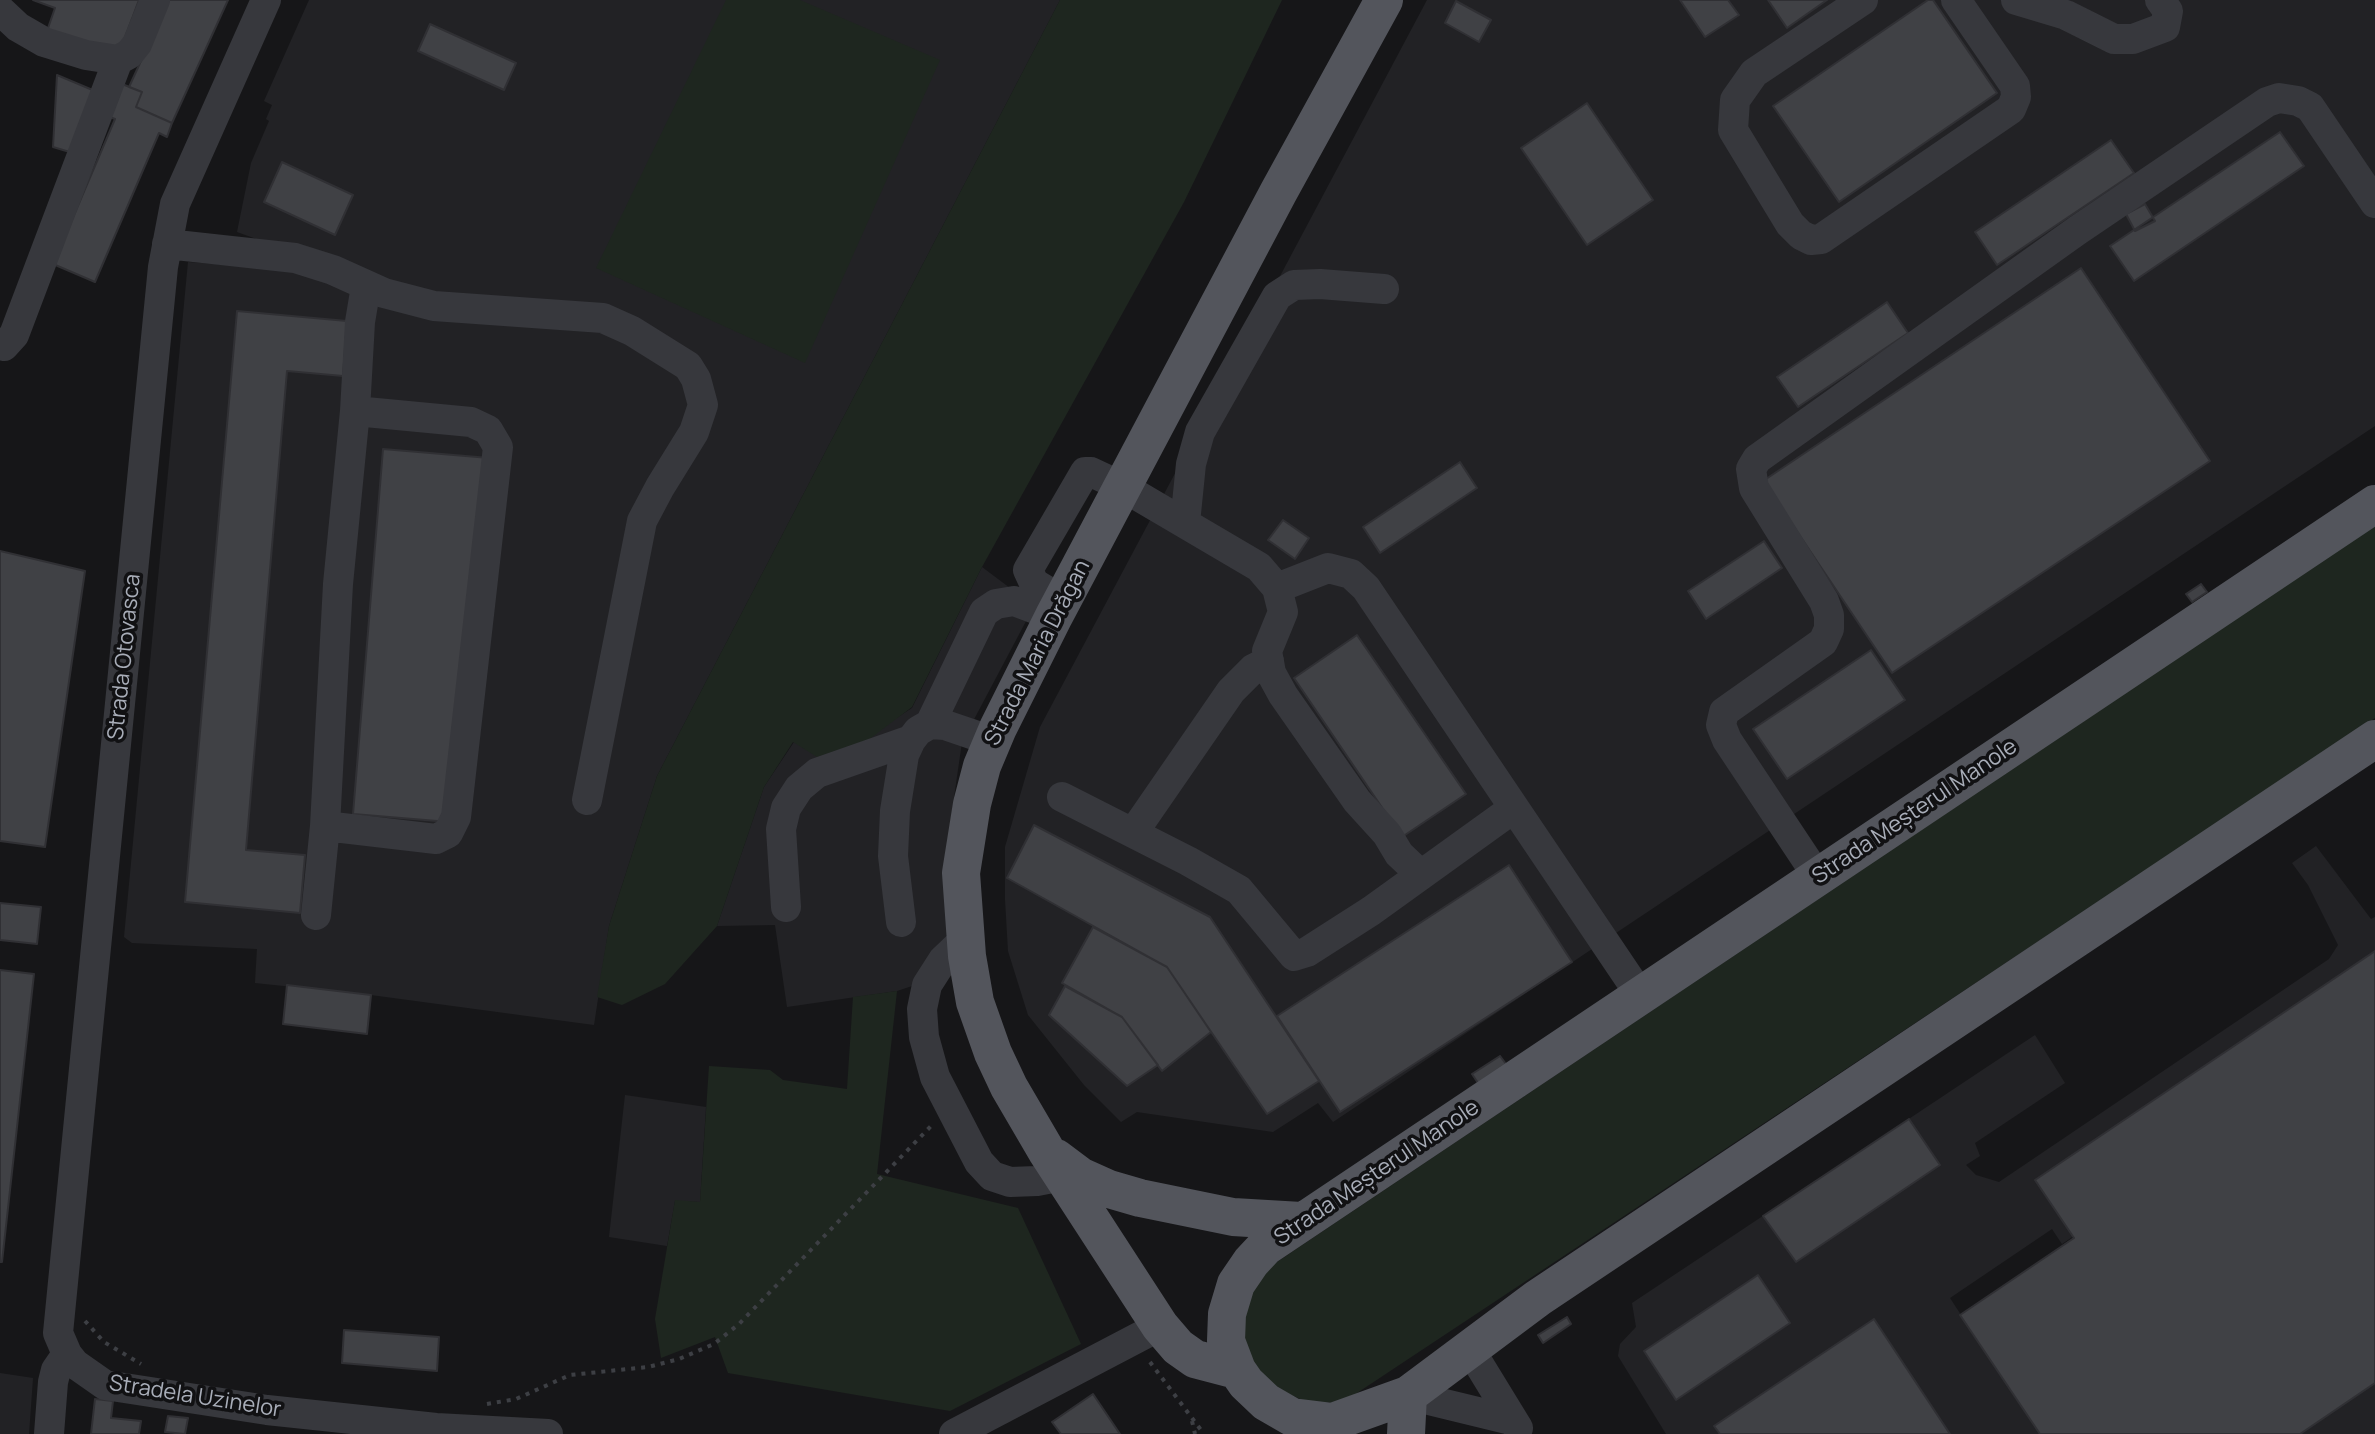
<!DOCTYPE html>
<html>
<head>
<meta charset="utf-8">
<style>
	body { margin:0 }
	canvas { display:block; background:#161618 }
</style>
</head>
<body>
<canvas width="2375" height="1434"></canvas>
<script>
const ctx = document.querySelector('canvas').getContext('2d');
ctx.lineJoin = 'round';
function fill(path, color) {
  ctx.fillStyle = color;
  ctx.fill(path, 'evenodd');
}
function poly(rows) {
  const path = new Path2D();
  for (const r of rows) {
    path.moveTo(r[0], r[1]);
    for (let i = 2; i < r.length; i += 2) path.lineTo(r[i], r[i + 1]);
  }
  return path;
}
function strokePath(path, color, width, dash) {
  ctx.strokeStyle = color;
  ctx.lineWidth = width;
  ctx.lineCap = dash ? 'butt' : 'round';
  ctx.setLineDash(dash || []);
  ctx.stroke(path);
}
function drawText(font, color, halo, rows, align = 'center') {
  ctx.font = font + ' Manrope,sans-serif';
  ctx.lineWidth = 7;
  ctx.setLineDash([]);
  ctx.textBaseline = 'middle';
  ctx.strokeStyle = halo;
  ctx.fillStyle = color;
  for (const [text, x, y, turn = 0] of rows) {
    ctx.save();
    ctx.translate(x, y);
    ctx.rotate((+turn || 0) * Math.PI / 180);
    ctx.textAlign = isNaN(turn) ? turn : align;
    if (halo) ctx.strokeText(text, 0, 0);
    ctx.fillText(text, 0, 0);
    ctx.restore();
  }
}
const built = poly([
	[309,0,1060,0,657,776,609,926,594,1025,371,995,255,983,257,949,132,943,124,937,188,262,305,270,301,255,237,232,251,163,269,121,266,119,272,105,264,101],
	[1427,0,2375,0,2375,426,1333,1122,1318,1103,1273,1132,1137,1112,1121,1122,1084,1085,1028,1015,1008,951,1005,899,1005,847,1040,727],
	[982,567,1034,606,962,742,944,866,947,935,924,982,897,991,787,1007,775,925,717,926,764,787,794,742,892,721,912,708],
	[2316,846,2371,919,2375,917,2375,1434,1666,1434,1618,1356,1620,1344,1636,1327,1632,1303,2035,1035,2065,1083,1975,1143,1980,1156,1966,1165,1976,1175,1999,1182,2329,959,2338,945,2308,885,2292,863],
	[2116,1207,1976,1338,1950,1298,2052,1229,2062,1244],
	[625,1095,706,1107,700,1202,675,1201,667,1246,609,1237],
	[0,1373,33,1378,29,1434,0,1434]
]);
const green = poly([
	[726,0,800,0,940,60,805,363,596,268],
	[1060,0,1282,0,1184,202,982,567,912,707,867,741,817,757,793,742,764,787,717,926,665,984,622,1005,597,997,609,926,657,776],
	[2375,526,2375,718,1354,1395,1336,1403,1304,1401,1264,1382,1245,1346,1242,1321,1253,1288,1274,1264],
	[897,991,877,1174,1018,1208,1081,1344,950,1411,728,1373,715,1337,661,1358,655,1319,675,1200,700,1202,709,1066,770,1070,783,1080,847,1089,853,997]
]);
const building = poly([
	[33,0,139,0,118,56,47,31,55,8,33,0],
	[169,0,228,0,172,123,136,107,142,92,129,87,169,0],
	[1680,0,1728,0,1739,15,1705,37,1680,0],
	[1768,0,1827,0,1787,28,1768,0],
	[1928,0,1933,0,1997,93,1839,202,1773,106,1928,0],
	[1456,1,1491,20,1479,42,1445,23,1456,1],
	[430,24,516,63,504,90,418,51,430,24],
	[57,75,95,91,73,153,53,147,57,75],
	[117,82,142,92,136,107,172,123,167,137,159,133,95,282,53,264,115,119,102,114,117,82],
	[1587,103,1653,200,1587,245,1521,148,1587,103],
	[2280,132,2304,166,2134,281,2110,246,2280,132],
	[2111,140,2134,173,1997,265,1975,232,2111,140],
	[282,162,353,195,335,235,264,202,282,162],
	[2145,204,2155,221,2135,231,2126,214,2145,204],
	[2081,268,2210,461,1892,673,1763,481,2081,268],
	[1887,302,1908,333,1798,407,1777,377,1887,302],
	[237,311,347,321,343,376,287,371,246,850,305,855,300,913,185,902,237,311],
	[383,449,501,459,449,822,353,814,383,449],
	[1460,462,1477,488,1380,553,1363,527,1460,462],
	[1283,520,1309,538,1295,559,1268,540,1283,520],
	[1764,541,1782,568,1706,619,1688,591,1764,541],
	[0,551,85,571,45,847,0,841,0,551],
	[2201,584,2207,592,2192,602,2186,594,2201,584],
	[1357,635,1466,794,1402,837,1294,678,1357,635],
	[1871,650,1905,700,1787,779,1753,729,1871,650],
	[1034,825,1210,917,1319,1081,1267,1114,1167,967,1007,878,1034,825],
	[1509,865,1572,962,1340,1112,1277,1016,1509,865],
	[0,903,41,907,37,944,0,940,0,903],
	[1093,927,1167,967,1211,1032,1162,1071,1122,1017,1062,983,1093,927],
	[2375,951,2375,1383,2300,1434,2040,1434,1960,1315,2074,1238,2035,1180,2375,951],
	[0,970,34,974,2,1262,0,1262,0,970],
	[287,985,371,995,367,1034,283,1024,287,985],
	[1065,986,1122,1017,1158,1065,1127,1086,1049,1015,1065,986],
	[1500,1056,1506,1064,1478,1083,1472,1074,1500,1056],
	[1909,1119,1940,1165,1796,1262,1763,1216,1909,1119],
	[1758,1275,1790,1323,1676,1400,1644,1351,1758,1275],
	[1567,1317,1571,1324,1543,1343,1538,1335,1567,1317],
	[1874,1319,1950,1434,1720,1434,1714,1426,1874,1319],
	[344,1330,439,1337,437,1371,342,1363,344,1330],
	[1093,1394,1120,1434,1061,1434,1052,1422,1093,1394],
	[95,1399,113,1401,111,1418,141,1421,139,1434,91,1434,95,1399],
	[168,1416,188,1418,185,1434,165,1432,168,1416]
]);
const path = poly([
	[85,1321,104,1342,141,1364],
	[1150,1362,1204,1434],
	[487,1404,516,1399,570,1375,648,1367,679,1359,714,1344,739,1324,932,1125],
	[1192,1421,1195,1434]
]);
const minor = poly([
	[266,0,175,204,163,267,58,1333,67,1354,75,1364,105,1385,267,1410,436,1428,548,1434],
	[1863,0,1754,73,1735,100,1733,130,1790,224,1801,235,1811,240,1821,239,2011,109,2016,97,2015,86,1956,0],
	[2016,0,2066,15,2114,39,2133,39,2165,27,2168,11,2160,0],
	[0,10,18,27,44,42,86,55,118,60,129,54,137,44,155,0],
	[167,244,295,258,333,270,384,293,434,306,603,318,632,331,688,366,696,379,703,405,694,432,660,487,642,521,587,800],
	[0,345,4,346,14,335,118,60],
	[1185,523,1191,464,1200,432,1277,296,1294,285,1320,284,1384,289],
	[1277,588,1328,568,1351,574,1366,588,1641,996],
	[1062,600,1034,583,1028,570,1085,472,1091,472,1123,487,1259,567,1277,588,1283,612,1267,651,1271,673,1283,695,1357,801,1387,834,1399,854,1420,874],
	[930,724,984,612,996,604,1014,601,1054,616],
	[1062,797,1188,861,1239,890,1294,956,1307,952,1371,911,1514,808],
	[325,826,436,839,448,833,456,817,498,447,488,430,471,422,355,411],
	[1133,833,1231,691,1253,669,1269,661],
	[1818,877,1727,740,1721,725,1724,712,1823,642,1829,629,1829,615,1824,601,1754,488,1751,469,1757,459,2078,230,2267,102,2279,98,2298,101,2310,107,2375,203],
	[786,907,781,829,786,808,799,788,817,773,911,740],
	[316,915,325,826,338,584,355,411,360,322,366,286],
	[901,922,893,856,895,811,904,755,911,740,918,731,930,724,945,725,992,741],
	[965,939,943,960,927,985,922,1009,924,1037,935,1077,979,1162,992,1176,1010,1182,1037,1181,1063,1176],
	[1469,1348,1518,1428],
	[1408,1395,1511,1420],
	[49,1434,53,1382,56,1370,67,1354],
	[954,1434,1160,1326]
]);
const major = poly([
	[2375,504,1265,1247,1251,1262,1236,1284,1227,1314,1226,1341,1237,1370,1246,1383,1266,1402,1292,1417,1333,1422,1408,1395,1538,1298,2375,739],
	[1056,1158,1080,1176,1109,1189,1140,1198,1233,1217,1301,1221],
	[1237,1370,1195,1359,1178,1347,1160,1326,1047,1152,1009,1087,993,1053,975,1002,967,956,961,873,972,804,982,766,998,728,1054,616,1278,193,1384,0],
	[1406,1434,1408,1395]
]);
const streetNames = [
	["Strada Maria Drăgan",1038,653,-63],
	["Strada Otovasca",125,657,-84],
	["Strada Meșterul Manole",1915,812,-34],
	["Strada Meșterul Manole",1377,1173,-34],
	["Stradela Uzinelor",195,1397,9]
];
fill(built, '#222225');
fill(green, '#1e261f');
fill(building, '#404145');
strokePath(building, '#303034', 2);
strokePath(path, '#3d3f44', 4, [4, 6]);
strokePath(minor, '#37383d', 30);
strokePath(major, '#53555c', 38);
drawText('22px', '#a8adb8', '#111113', streetNames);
</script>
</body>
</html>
